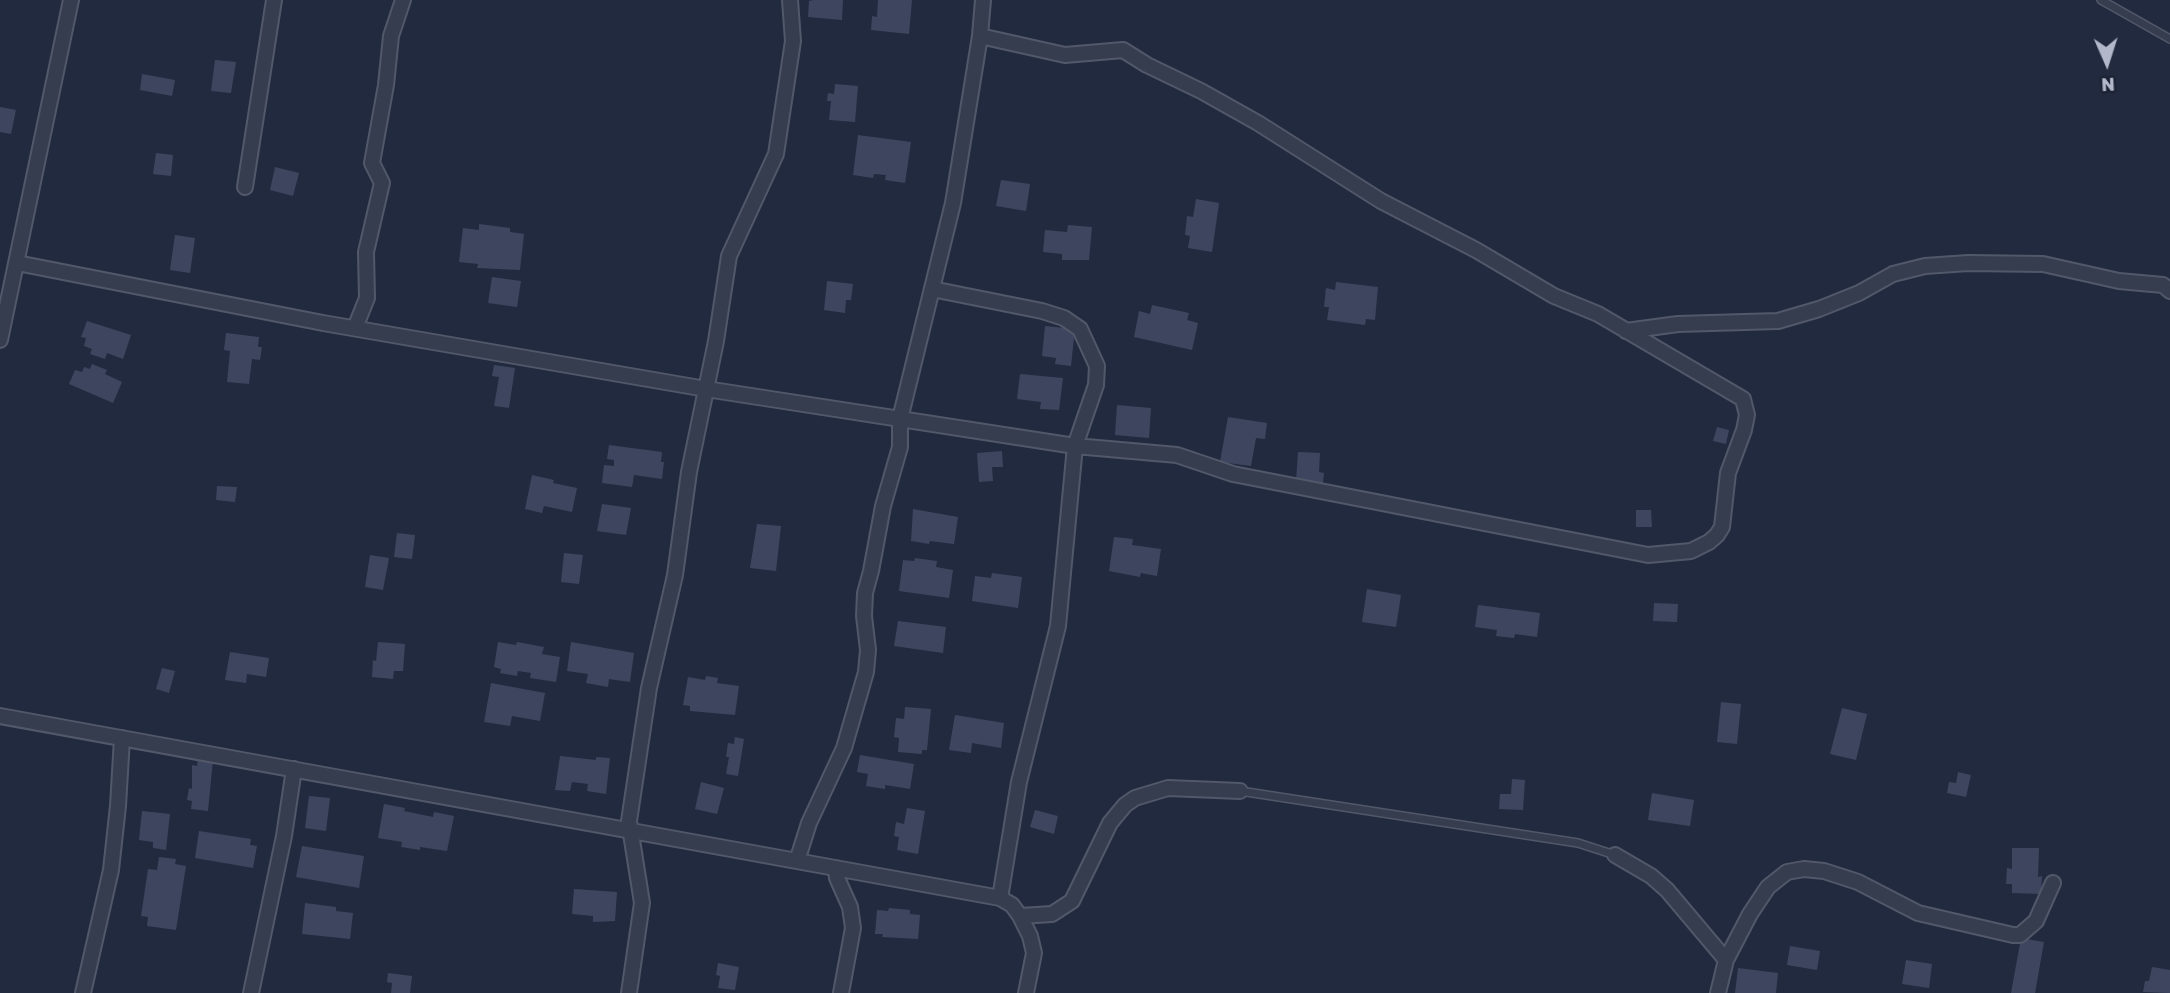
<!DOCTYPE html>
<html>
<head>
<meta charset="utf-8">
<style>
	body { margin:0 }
	#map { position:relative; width:2170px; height:993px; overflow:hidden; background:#222a3f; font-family:Rubik,sans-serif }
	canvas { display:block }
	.north { position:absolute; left:2072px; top:28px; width:70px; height:70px; -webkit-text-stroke:5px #1b2234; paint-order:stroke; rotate:177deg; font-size:19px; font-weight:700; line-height:28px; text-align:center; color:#b2b8ca }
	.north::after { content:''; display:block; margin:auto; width:24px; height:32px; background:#b2b8ca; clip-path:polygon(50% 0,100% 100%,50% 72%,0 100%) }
</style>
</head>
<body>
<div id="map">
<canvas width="2170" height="993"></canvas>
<div class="north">N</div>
</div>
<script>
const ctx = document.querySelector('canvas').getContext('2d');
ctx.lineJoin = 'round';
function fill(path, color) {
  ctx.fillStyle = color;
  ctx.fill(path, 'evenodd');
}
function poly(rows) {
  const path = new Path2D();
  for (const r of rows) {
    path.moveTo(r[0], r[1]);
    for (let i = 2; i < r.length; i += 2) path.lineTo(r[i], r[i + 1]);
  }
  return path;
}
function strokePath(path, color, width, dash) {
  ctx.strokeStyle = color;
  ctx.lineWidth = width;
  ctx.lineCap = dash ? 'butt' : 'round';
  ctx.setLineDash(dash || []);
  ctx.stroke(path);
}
const building = poly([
	[813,0,843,0,842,20,808,17,809,1],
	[878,0,912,0,909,34,871,30,872,16,877,17],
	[215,60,236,62,231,93,211,91],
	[142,74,175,80,172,96,140,90],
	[835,84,858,86,855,122,829,120,831,101,827,101,828,93,834,94],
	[0,107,16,110,11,134,0,132],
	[858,135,911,142,905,183,885,180,886,175,874,174,873,178,853,175],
	[156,153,173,155,171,176,153,174],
	[275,167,299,173,293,196,270,190],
	[1001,180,1030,184,1026,211,996,206],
	[1196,199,1219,203,1212,252,1188,248,1190,236,1185,235,1187,216,1193,217],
	[479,224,510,228,510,232,524,234,520,270,477,268,478,264,459,262,463,228,479,230],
	[1068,225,1092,227,1089,260,1062,260,1062,254,1043,252,1045,230,1067,232],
	[175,235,195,238,190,273,170,270],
	[492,277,521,281,517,307,488,303],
	[827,281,853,284,851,300,846,300,845,313,824,310],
	[1336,282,1378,287,1375,320,1366,319,1365,325,1327,320,1329,307,1324,307,1326,288,1335,290],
	[1152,305,1189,313,1187,320,1198,323,1192,350,1134,337,1139,311,1150,314],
	[87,321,131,335,123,359,107,353,105,359,90,354,92,349,84,346,86,338,81,337],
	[1045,326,1075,329,1071,366,1055,364,1056,358,1042,356],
	[226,333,259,337,258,347,262,347,260,360,252,359,249,384,227,382,230,351,224,350],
	[92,364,107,370,105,374,122,382,113,403,69,384,75,370,82,372,84,367,90,369],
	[494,365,515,368,509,408,494,406,499,377,492,376],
	[1020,374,1063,378,1059,410,1040,409,1041,402,1017,399],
	[1117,405,1151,408,1149,438,1115,435],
	[1228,417,1267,423,1265,439,1256,438,1251,466,1220,462],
	[1717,427,1729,430,1726,444,1713,441],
	[609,445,662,452,661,462,664,462,662,479,634,475,632,487,602,483,604,465,614,466,614,460,607,459],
	[1002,451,1003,467,992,467,993,481,979,482,977,453],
	[1298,452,1320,453,1319,472,1324,473,1323,483,1296,481],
	[532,475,554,480,553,483,577,488,572,512,544,506,542,513,525,509],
	[217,486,237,487,235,502,216,500],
	[602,504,631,508,626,535,597,531],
	[913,509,958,517,954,544,930,541,929,544,911,541],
	[1636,510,1651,510,1652,527,1636,527],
	[757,524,781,526,776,571,750,568],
	[397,533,415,535,412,559,394,557],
	[1114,537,1133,539,1132,545,1161,549,1157,576,1141,573,1140,577,1109,571],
	[564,553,583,555,579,584,561,582],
	[370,555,389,558,383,590,365,587],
	[915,558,937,561,936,567,953,570,949,598,899,591,903,560,914,561],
	[992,573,1022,577,1018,608,972,601,975,576,991,578],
	[1367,589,1401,595,1396,627,1362,622],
	[1654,603,1678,604,1677,622,1653,621],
	[1478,605,1540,613,1537,637,1515,634,1514,638,1496,636,1497,630,1475,627],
	[898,621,946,627,943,653,894,646],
	[378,642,405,644,403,671,394,671,393,679,372,677,373,660,376,661],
	[498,642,516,645,517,642,544,647,542,654,560,657,556,682,530,678,531,673,518,671,517,676,500,673,501,669,494,667],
	[571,642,634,653,630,682,609,679,608,687,586,683,588,674,567,671],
	[230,652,269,658,266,677,247,674,246,683,225,680],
	[162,668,175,671,169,693,156,689],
	[706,676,718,678,717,683,739,686,735,715,690,711,690,706,683,705,688,677,705,680],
	[491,683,545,693,540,721,512,716,510,726,484,722],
	[1721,702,1741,704,1737,744,1717,742],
	[905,707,931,709,927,750,922,750,922,754,898,752,899,738,894,737,896,718,904,719],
	[1842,708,1867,714,1856,760,1830,754],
	[955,715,1004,723,1001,748,972,743,971,753,949,750],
	[735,737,744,739,738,776,726,774,729,757,726,757,728,743,734,744],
	[860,755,914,764,910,789,885,785,885,789,866,786,868,774,857,772],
	[560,756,596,760,596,757,610,758,606,794,587,791,588,784,572,782,570,791,555,790],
	[198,758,213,760,208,811,191,809,192,801,187,800,189,788,192,789,192,765,197,766],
	[1958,772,1971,775,1966,797,1947,793,1949,782,1956,783],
	[1512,779,1525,780,1523,810,1499,809,1500,794,1511,794],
	[701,782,724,788,717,814,695,809],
	[1652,793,1694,800,1690,826,1648,820],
	[309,796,330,798,326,831,305,828],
	[384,804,405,808,404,811,433,817,434,812,454,816,447,851,420,847,420,850,401,847,402,842,378,838],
	[907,808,925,811,918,854,897,850,899,837,894,836,896,822,904,824],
	[1035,810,1058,816,1054,834,1030,827],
	[142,811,170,814,166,850,153,848,153,842,139,840],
	[199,831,251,839,250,845,257,846,253,868,195,858],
	[302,846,364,856,359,888,296,877],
	[2012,848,2039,848,2038,877,2042,876,2041,894,2012,893,2012,884,2006,884,2007,868,2012,869],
	[159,857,176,859,175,864,186,866,176,930,147,926,148,917,141,916,148,869,157,870],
	[574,889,617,892,615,921,593,922,593,916,572,914],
	[305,903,336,907,336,911,353,913,350,939,302,934],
	[889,908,910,910,910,914,920,915,918,939,882,937,883,934,875,934,877,910,888,911],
	[2021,938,2044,942,2035,993,2011,993],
	[1790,946,1820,951,1817,970,1787,965],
	[1906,960,1932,964,1929,988,1902,984],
	[718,963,739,967,735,990,718,988,720,976,716,975],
	[2152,967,2170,970,2170,993,2143,992,2145,981,2149,981],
	[1738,968,1778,973,1776,993,1735,993],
	[388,973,412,976,410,993,391,993,392,983,387,982]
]);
const service = poly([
	[2101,0,2170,39],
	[1240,791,1578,843,1615,855]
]);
const minor = poly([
	[245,187,274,0],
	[17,263,323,323,706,389,1075,446,1177,455,1233,474,1648,555,1691,551,1709,542,1717,535,1722,527,1728,473,1744,430,1747,415,1743,399,1598,314,1554,296,1476,250,1381,201,1258,123,1201,91,1147,65,1123,50,1065,55,980,36],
	[932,289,1042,311,1064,318,1080,329,1097,366,1096,385,1075,446,1058,626,1019,782,1000,898],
	[355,328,367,298,366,252,382,183,372,163,386,85,391,36,403,0],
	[1626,331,1678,324,1778,321,1819,309,1859,293,1893,274,1925,266,1968,263,2043,264,2119,281,2163,285,2170,291],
	[0,340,71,0],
	[0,716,1000,898,1012,905,1020,916,1030,936,1034,953,1026,993],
	[1615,855,1651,876,1667,890,1726,960],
	[797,861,809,823,844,748,866,672,868,650,864,616,865,593,871,571,883,506,900,447,900,419,953,203,980,36,983,0],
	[836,868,837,878,850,907,853,928,841,993],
	[1020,916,1052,914,1072,901,1110,823,1125,805,1135,798,1168,788,1240,791],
	[83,993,111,870,118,806,122,738],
	[251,993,284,836,294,769],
	[629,993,642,903,629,821,649,688,675,575,689,472,716,341,729,256,776,154,793,41,790,0],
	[1718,993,1726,960,1750,914,1768,887,1787,872,1804,869,1824,871,1858,882,1918,913,2013,935,2020,935,2036,921,2053,883]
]);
fill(building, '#3e465f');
strokePath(service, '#51586a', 10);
strokePath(minor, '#51586a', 18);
strokePath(service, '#363d4f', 7);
strokePath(minor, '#363d4f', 14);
</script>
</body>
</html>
